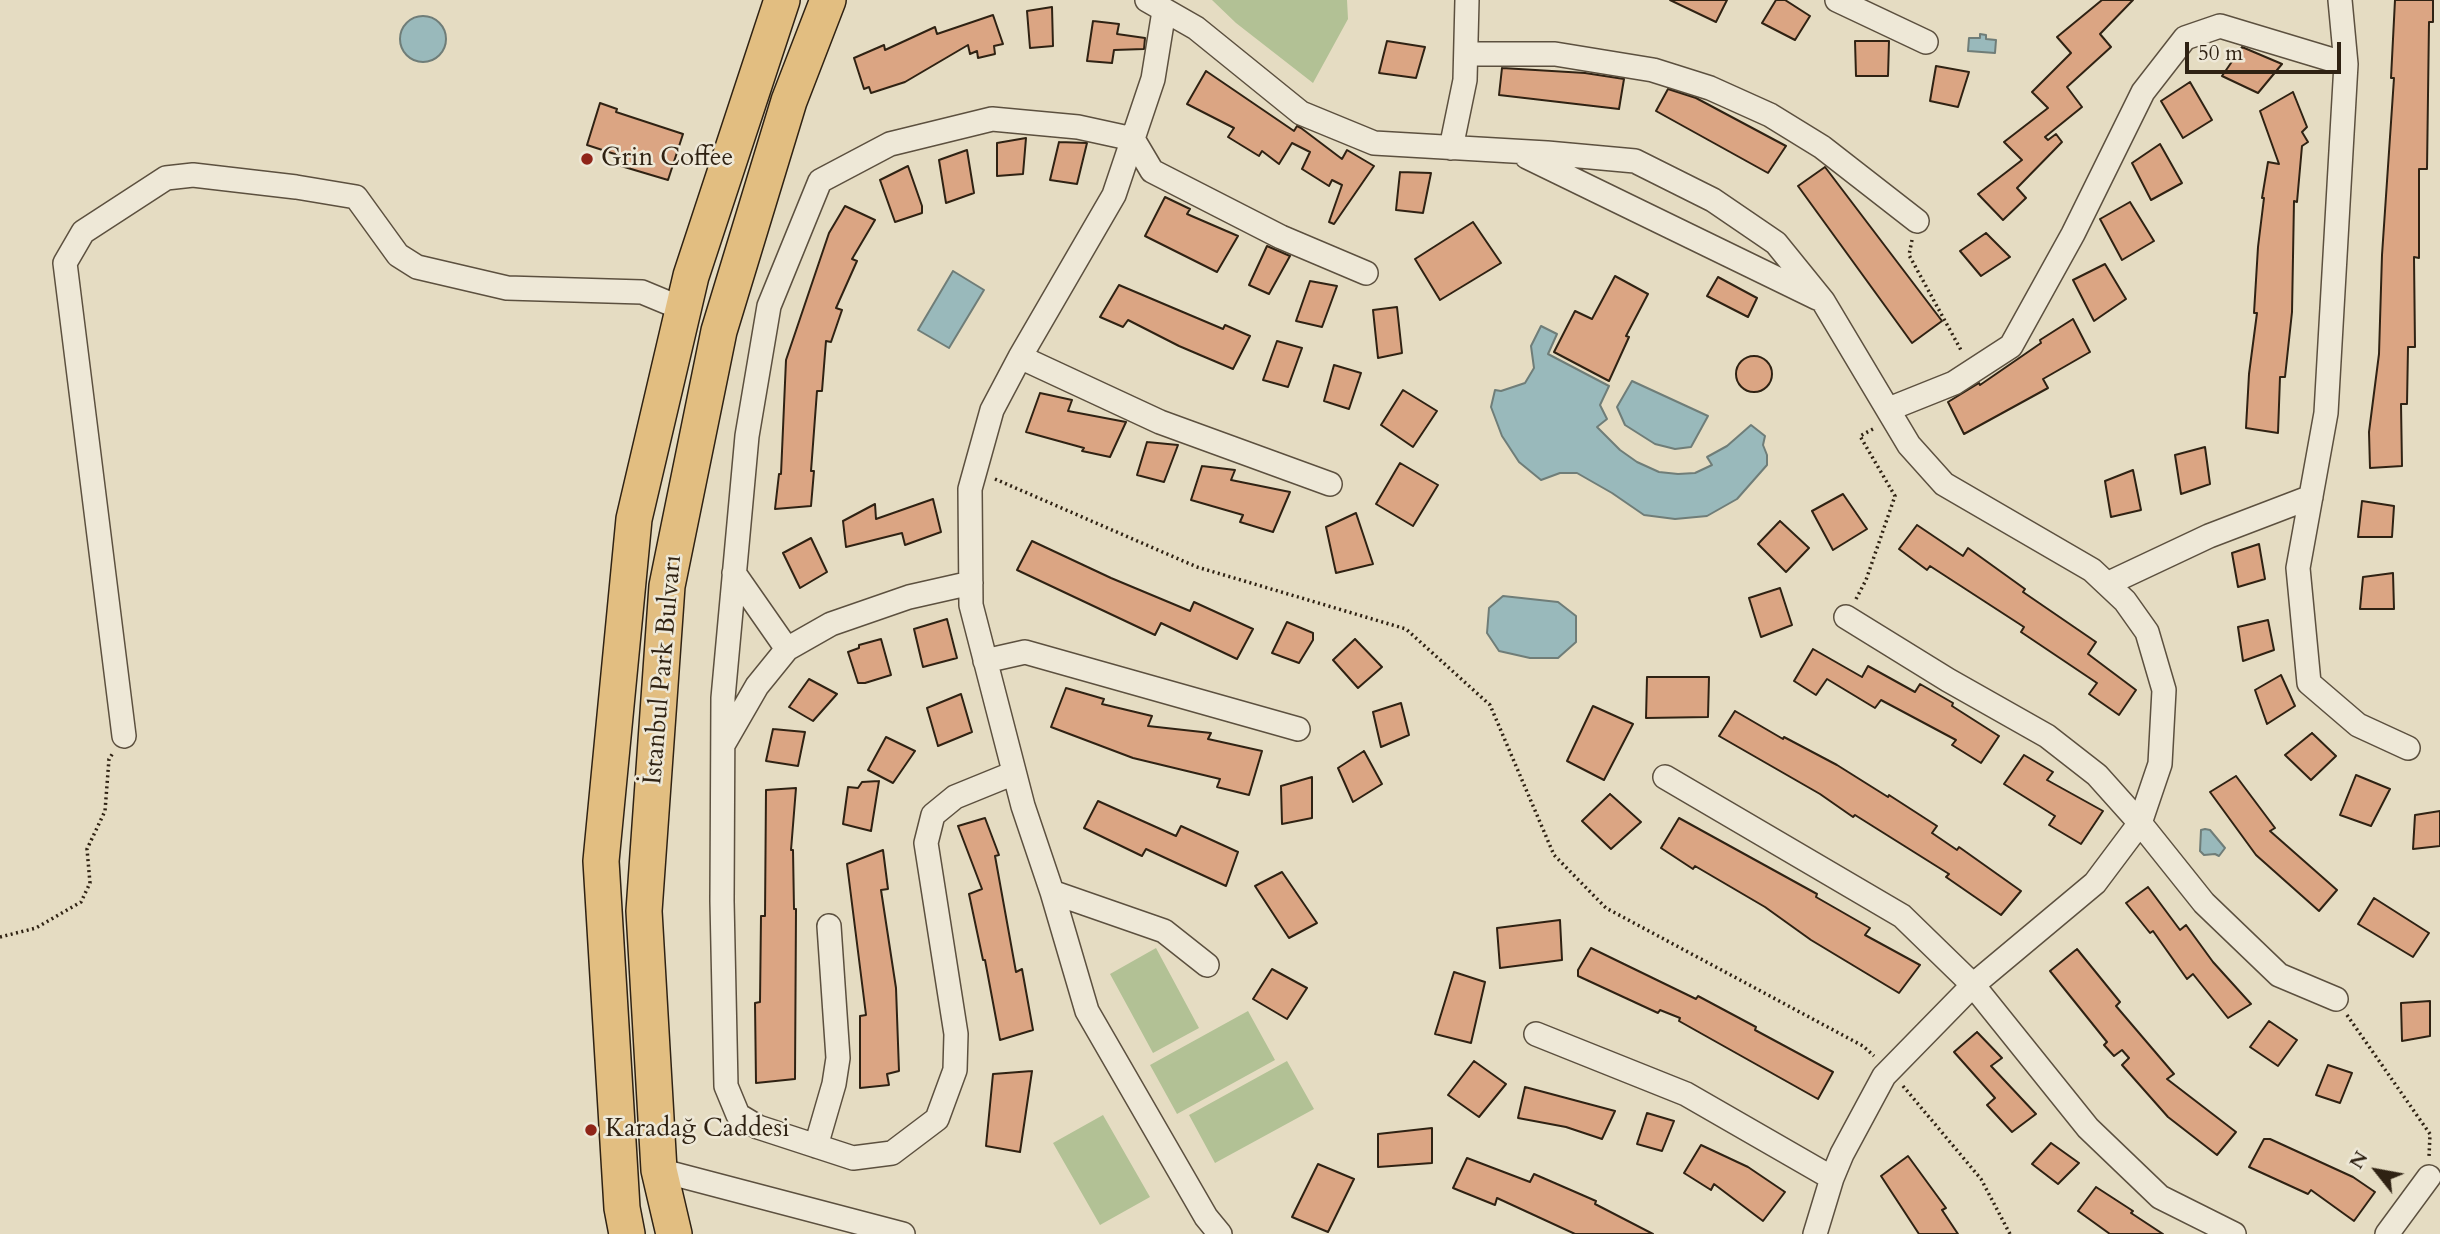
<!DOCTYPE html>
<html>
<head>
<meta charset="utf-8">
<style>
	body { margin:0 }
	#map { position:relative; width:2440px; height:1234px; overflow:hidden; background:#e5dcc2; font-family:Cardo,serif }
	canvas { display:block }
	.north { position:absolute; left:2342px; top:1136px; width:70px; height:70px; -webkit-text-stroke:5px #eee8d7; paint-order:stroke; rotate:301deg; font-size:19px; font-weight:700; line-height:28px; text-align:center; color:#2f2213 }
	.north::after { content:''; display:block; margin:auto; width:24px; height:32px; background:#2f2213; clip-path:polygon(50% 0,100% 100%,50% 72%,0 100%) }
	.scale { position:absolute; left:2185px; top:42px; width:156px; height:32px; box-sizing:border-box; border:4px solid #2f2213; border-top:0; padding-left:9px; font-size:21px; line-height:24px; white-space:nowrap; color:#2f2213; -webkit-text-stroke:5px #eee8d7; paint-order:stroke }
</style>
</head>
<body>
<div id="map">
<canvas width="2440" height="1234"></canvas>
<div class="north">N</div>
<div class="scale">50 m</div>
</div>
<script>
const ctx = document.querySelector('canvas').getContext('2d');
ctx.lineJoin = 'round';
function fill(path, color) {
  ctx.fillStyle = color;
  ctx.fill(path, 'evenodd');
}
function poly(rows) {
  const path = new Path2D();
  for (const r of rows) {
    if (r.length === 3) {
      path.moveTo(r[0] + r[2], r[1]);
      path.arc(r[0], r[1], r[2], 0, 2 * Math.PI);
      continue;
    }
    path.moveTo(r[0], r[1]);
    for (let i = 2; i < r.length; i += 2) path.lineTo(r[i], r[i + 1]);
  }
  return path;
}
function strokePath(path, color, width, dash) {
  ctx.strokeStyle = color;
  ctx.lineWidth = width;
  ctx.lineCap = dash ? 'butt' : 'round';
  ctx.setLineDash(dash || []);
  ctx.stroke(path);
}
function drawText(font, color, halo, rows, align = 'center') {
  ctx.font = font + ' Cardo,serif';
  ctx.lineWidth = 5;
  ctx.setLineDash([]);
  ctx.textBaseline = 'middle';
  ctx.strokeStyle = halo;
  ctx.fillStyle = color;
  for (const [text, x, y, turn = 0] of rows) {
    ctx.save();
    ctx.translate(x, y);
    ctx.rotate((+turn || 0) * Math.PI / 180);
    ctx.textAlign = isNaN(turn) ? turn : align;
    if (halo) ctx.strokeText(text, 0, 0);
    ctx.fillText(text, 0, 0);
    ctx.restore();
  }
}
const green = poly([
	[1212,0,1347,0,1348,19,1313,83,1236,23],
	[1156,948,1199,1028,1153,1053,1110,974],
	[1248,1011,1275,1060,1177,1114,1150,1065],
	[1287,1061,1314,1109,1215,1163,1189,1115],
	[1103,1115,1150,1197,1100,1225,1053,1143]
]);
const water = poly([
	[423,39,23],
	[1980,34,1986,35,1986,39,1996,40,1995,53,1968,51,1969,38,1980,38,1980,34],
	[953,271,984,290,949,348,918,330,953,271],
	[1541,326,1557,334,1548,354,1609,386,1600,405,1607,419,1597,427,1620,450,1637,462,1659,472,1678,474,1695,473,1712,465,1707,457,1727,446,1751,425,1765,436,1763,445,1767,455,1767,465,1737,499,1707,516,1675,519,1644,515,1612,493,1577,473,1560,473,1541,480,1519,462,1502,436,1491,407,1495,390,1501,391,1525,383,1534,368,1531,346,1541,326],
	[1632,381,1708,416,1691,447,1675,449,1655,444,1625,425,1617,407,1632,381],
	[1503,596,1558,602,1576,616,1576,642,1558,658,1530,658,1499,651,1487,633,1489,608,1503,596],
	[2205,829,2210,830,2225,848,2219,856,2215,854,2204,855,2200,851,2201,830,2205,829]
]);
const building = poly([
	[1670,0,1727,0,1716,22,1670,0],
	[1776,0,1785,0,1810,16,1795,40,1762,23,1776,0],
	[2102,0,2133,0,2100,34,2111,47,2067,87,2082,107,2045,137,2048,140,2056,134,2062,142,2017,188,2026,198,2003,220,1978,194,2022,160,2004,142,2048,108,2032,92,2071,53,2057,37,2102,0],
	[2395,0,2433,0,2433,22,2429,22,2427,169,2419,169,2419,258,2414,257,2415,347,2408,347,2407,404,2401,404,2402,466,2370,468,2369,432,2379,354,2382,255,2394,78,2391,78,2395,0],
	[1052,7,1053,46,1030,48,1027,11,1052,7],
	[993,15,1003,44,994,46,995,54,978,58,977,51,970,54,968,45,905,82,871,93,869,87,864,89,854,58,884,45,885,50,935,27,937,34,993,15],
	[1093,21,1119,24,1117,34,1145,38,1144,49,1114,50,1112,63,1087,61,1093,21],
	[1387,41,1425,47,1416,78,1379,73,1387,41],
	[1855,41,1889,41,1888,76,1856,76,1855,41],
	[2242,47,2282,64,2258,93,2222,76,2242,47],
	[1936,66,1969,72,1958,107,1930,101,1936,66],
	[1502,68,1585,73,1624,79,1619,109,1499,95,1502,68],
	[1206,71,1294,131,1297,126,1301,128,1342,159,1347,150,1374,166,1334,224,1329,222,1342,185,1332,180,1329,186,1302,169,1310,152,1292,143,1279,164,1262,151,1259,156,1228,137,1234,128,1187,104,1206,71],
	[2190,82,2212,120,2183,138,2161,101,2190,82],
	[1668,89,1696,98,1786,146,1768,173,1656,111,1668,89],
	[2293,92,2307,127,2302,132,2308,142,2302,146,2297,202,2294,201,2292,312,2285,377,2280,377,2278,433,2246,428,2249,374,2257,313,2254,313,2258,247,2264,198,2262,198,2268,162,2279,164,2260,111,2293,92],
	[600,103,617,109,616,112,683,134,668,180,621,166,624,157,587,145,600,103],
	[1026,138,1023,174,997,176,997,143,1026,138],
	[1059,142,1087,143,1077,184,1050,180,1059,142],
	[2160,144,2182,183,2151,200,2132,163,2160,144],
	[967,150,974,193,946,203,939,160,967,150],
	[908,166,922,206,922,213,895,222,880,180,908,166],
	[1825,167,1942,321,1912,343,1798,186,1825,167],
	[1400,172,1431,173,1423,213,1396,210,1400,172],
	[1165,197,1190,209,1187,214,1238,236,1217,272,1145,236,1165,197],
	[2130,202,2154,241,2122,260,2100,219,2130,202],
	[845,206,875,220,852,259,857,261,836,308,842,310,831,342,826,341,822,391,817,391,811,471,814,471,811,506,775,509,779,474,781,474,786,360,829,233,845,206],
	[1473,222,1501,263,1440,300,1415,259,1473,222],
	[1986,233,2010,257,1981,276,1960,251,1986,233],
	[1267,246,1290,256,1269,294,1249,285,1267,246],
	[2105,264,2126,299,2094,321,2073,280,2105,264],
	[1615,276,1648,294,1626,336,1629,337,1609,381,1554,352,1575,311,1592,319,1615,276],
	[1718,277,1757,298,1748,317,1707,296,1718,277],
	[1310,281,1337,286,1322,327,1296,321,1310,281],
	[1119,285,1223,329,1225,325,1250,336,1233,369,1179,346,1128,320,1123,327,1100,317,1119,285],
	[1397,307,1402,353,1378,358,1373,310,1397,307],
	[2073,319,2090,352,2043,379,2048,388,1964,434,1948,402,1979,383,1980,385,2041,343,2040,340,2073,319],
	[1277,341,1302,348,1288,387,1263,380,1277,341],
	[1754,374,18],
	[1334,365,1361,373,1349,409,1324,401,1334,365],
	[1403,390,1437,411,1413,447,1381,425,1403,390],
	[1040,393,1072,400,1068,411,1126,422,1110,457,1082,451,1084,448,1026,432,1040,393],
	[1147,442,1178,445,1164,482,1137,475,1147,442],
	[2205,447,2210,484,2181,494,2175,455,2205,447],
	[1400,463,1438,485,1413,526,1376,504,1400,463],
	[1202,466,1235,470,1231,480,1290,492,1273,532,1240,522,1243,515,1191,500,1202,466],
	[2133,470,2141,510,2111,517,2105,481,2133,470],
	[1843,494,1867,529,1833,550,1812,511,1843,494],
	[933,499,941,532,905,545,902,533,846,547,843,521,875,504,876,519,933,499],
	[2362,501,2394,506,2392,537,2358,537,2362,501],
	[1356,513,1373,564,1336,573,1326,527,1356,513],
	[1780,521,1809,548,1786,572,1758,544,1780,521],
	[1917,525,1963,556,1968,548,2025,589,2023,592,2096,642,2088,654,2136,690,2119,715,2089,694,2097,683,2021,632,2024,627,1930,566,1927,570,1899,549,1917,525],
	[811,538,827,572,800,588,783,553,811,538],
	[1032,541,1111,578,1190,611,1194,602,1253,629,1237,659,1161,623,1155,635,1017,570,1032,541],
	[2259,544,2265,579,2238,587,2232,553,2259,544],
	[2393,573,2394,609,2360,609,2363,577,2393,573],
	[1780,588,1792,625,1761,637,1749,598,1780,588],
	[947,619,957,658,923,667,914,629,947,619],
	[2268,620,2274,650,2243,661,2238,627,2268,620],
	[1287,622,1313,633,1313,640,1299,663,1272,653,1287,622],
	[881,639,891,675,865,683,858,683,848,652,859,648,859,645,881,639],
	[1355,639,1382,667,1358,688,1333,660,1355,639],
	[1813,649,1862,677,1868,666,1915,692,1920,684,1953,703,1952,706,1999,736,1981,763,1952,745,1956,740,1881,700,1875,708,1827,679,1816,695,1794,681,1813,649],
	[2281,675,2295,706,2267,724,2255,690,2281,675],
	[1647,677,1709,677,1708,717,1646,718,1647,677],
	[809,679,837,694,813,721,789,707,809,679],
	[1066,688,1104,699,1102,704,1152,716,1148,726,1211,733,1208,739,1262,751,1249,795,1217,787,1220,779,1133,758,1051,727,1066,688],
	[961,694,972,732,938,746,927,708,961,694],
	[1401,703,1409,735,1381,747,1373,712,1401,703],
	[1593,706,1633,724,1604,780,1567,761,1593,706],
	[1735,711,1783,739,1784,737,1837,765,1888,797,1889,795,1937,826,1932,833,1957,850,1959,847,2021,891,2001,915,1946,877,1949,874,1855,815,1853,817,1820,794,1719,736,1735,711],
	[773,729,805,732,798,766,766,761,773,729],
	[2312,733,2336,756,2311,780,2285,755,2312,733],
	[886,737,915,751,893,783,868,770,886,737],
	[1364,751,1382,784,1353,802,1338,768,1364,751],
	[2024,755,2053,772,2047,780,2103,811,2081,844,2049,825,2055,816,2004,784,2024,755],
	[2356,775,2390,789,2371,826,2340,815,2356,775],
	[2236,776,2275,828,2270,831,2337,890,2319,911,2256,855,2210,792,2236,776],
	[1312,777,1312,818,1282,824,1281,786,1312,777],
	[879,781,871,831,843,824,848,787,858,788,862,782,879,781],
	[796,788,791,850,793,850,794,909,796,909,795,1079,756,1083,755,1003,760,1002,761,916,765,916,766,790,796,788],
	[1610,794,1641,822,1611,849,1582,821,1610,794],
	[1098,801,1176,836,1181,826,1238,852,1226,886,1146,849,1142,856,1084,828,1098,801],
	[2440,811,2440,846,2413,849,2415,815,2440,811],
	[985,818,999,855,995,856,1016,972,1022,969,1033,1030,1000,1040,985,960,983,960,969,894,982,889,958,826,985,818],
	[1679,818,1817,894,1816,897,1870,928,1865,935,1920,965,1899,993,1811,940,1765,907,1695,866,1693,869,1661,848,1679,818],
	[883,850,888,889,881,890,896,988,899,1071,887,1074,889,1085,860,1088,860,1016,866,1015,847,864,883,850],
	[1282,872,1317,923,1289,938,1255,886,1282,872],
	[2148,887,2180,930,2186,925,2213,962,2251,1004,2228,1018,2193,974,2187,979,2153,931,2150,933,2126,903,2148,887],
	[2374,898,2429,933,2413,957,2358,924,2374,898],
	[1560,920,1562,960,1500,968,1497,928,1560,920],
	[1591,948,1696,999,1698,996,1756,1027,1755,1030,1833,1072,1818,1099,1679,1021,1680,1018,1660,1010,1658,1013,1578,976,1578,970,1591,948],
	[2077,949,2120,1002,2116,1006,2174,1074,2167,1079,2236,1132,2217,1155,2168,1117,2122,1065,2129,1058,2122,1050,2114,1056,2104,1045,2107,1042,2050,971,2077,949],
	[1272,969,1307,988,1287,1019,1253,999,1272,969],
	[1454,972,1485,982,1471,1043,1435,1034,1454,972],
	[2430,1001,2430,1036,2402,1041,2401,1003,2430,1001],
	[2269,1021,2297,1040,2278,1066,2250,1047,2269,1021],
	[1977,1032,2002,1058,1991,1066,2036,1114,2012,1132,1987,1105,1995,1098,1954,1052,1977,1032],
	[1474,1061,1506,1084,1479,1117,1448,1095,1474,1061],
	[2328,1065,2352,1073,2340,1103,2316,1095,2328,1065],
	[1032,1071,1020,1152,986,1146,993,1074,1032,1071],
	[1525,1087,1615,1111,1602,1139,1566,1127,1518,1118,1525,1087],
	[1647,1113,1674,1121,1662,1151,1637,1144,1647,1113],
	[1432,1128,1432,1163,1378,1167,1378,1134,1432,1128],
	[2264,1139,2270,1139,2353,1177,2375,1192,2354,1221,2311,1190,2308,1194,2249,1167,2264,1139],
	[2051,1143,2079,1163,2058,1184,2032,1164,2051,1143],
	[1701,1145,1748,1167,1785,1192,1763,1221,1714,1184,1711,1190,1684,1173,1701,1145],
	[1908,1156,1946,1208,1942,1210,1958,1234,1919,1234,1881,1176,1908,1156],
	[1467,1158,1530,1182,1534,1174,1596,1201,1595,1204,1653,1234,1575,1234,1497,1198,1495,1205,1453,1188,1467,1158],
	[1318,1164,1354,1179,1328,1232,1292,1217,1318,1164],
	[2096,1187,2133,1211,2131,1213,2163,1234,2110,1234,2078,1211,2096,1187]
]);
const path = poly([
	[1912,240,1909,255,1962,352],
	[995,479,1197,567,1406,629,1490,705,1554,855,1606,908,1863,1046,1874,1056],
	[1856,599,1866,580,1895,496,1860,436,1873,429],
	[0,937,36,928,81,902,90,883,87,849,105,811,109,759,113,753],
	[2347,1015,2430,1134,2429,1157],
	[1903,1086,1981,1179,2010,1234]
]);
const minor = poly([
	[1147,0,1196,28,1301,113,1374,143,1547,153,1635,161,1713,200,1776,243,1823,301,1909,445,1944,484,2092,570,2125,601,2147,632,2164,690,2160,764,2140,823,2095,883,1973,985,1884,1076,1842,1154,1832,1178,1815,1234],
	[1837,0,1926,42],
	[2340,0,2346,64,2326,413,2298,568,2309,683,2358,725,2408,748],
	[1164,11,1153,79,1114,195,1020,357,992,410,970,489,971,605,1023,806,1052,892,1087,1011,1206,1217,1220,1234],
	[1466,54,1555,54,1653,70,1710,88,1770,115,1822,147,1917,221],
	[1451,148,1465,80,1467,0],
	[1527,157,1817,298],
	[1020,357,1160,422,1330,484],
	[1889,409,1954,383,2011,346,2073,234,2143,92,2185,38,2220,26,2346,64],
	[734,573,787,649],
	[2107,584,2209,536,2311,497],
	[1846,617,1948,680,2047,736,2097,775,2140,823,2204,903,2279,975,2336,999],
	[985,661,1025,652,1298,729],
	[124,736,65,263,83,232,166,178,193,175,296,187,356,197,398,255,417,267,507,288,642,292,683,309],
	[723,745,757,686,787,649,831,624,909,597,971,583],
	[1014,773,955,797,933,815,926,843,956,1034,955,1070,937,1119,892,1153,853,1158,758,1127,738,1115,726,1086,722,901,723,698,747,436,769,306,820,181,890,144,992,119,1078,127,1133,139,1152,171,1281,237,1366,273],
	[1665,777,1902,916,1973,985,2088,1128,2160,1197,2234,1234],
	[1052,892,1164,931,1207,965],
	[1536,1034,1686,1094,1832,1178],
	[816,1146,834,1084,838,1058,829,926],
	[659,1170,903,1234],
	[2387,1234,2429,1177]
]);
const highway = poly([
	[627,1234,622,1208,601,861,634,519,691,276,782,0],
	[674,1234,659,1170,644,911,667,586,719,331,789,101,828,0]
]);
const markers = [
	[587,159,7,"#8f2418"],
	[591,1130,7,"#8f2418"]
];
const poiNames = [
	["Grin Coffee",601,159],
	["Karadağ Caddesi",605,1130]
];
const streetNames = [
	["İstanbul Park Bulvarı",664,670,-85]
];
fill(green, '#b2c195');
fill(water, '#99b9bb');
strokePath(water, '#6f7d78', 2);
fill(building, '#dba583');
strokePath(building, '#2f2213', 2);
strokePath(minor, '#5c503f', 26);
strokePath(highway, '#2f2213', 38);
strokePath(path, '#2f2213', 3.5, [2, 3.5]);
strokePath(minor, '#eee8d7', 23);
strokePath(highway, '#e2be81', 35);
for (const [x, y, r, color] of markers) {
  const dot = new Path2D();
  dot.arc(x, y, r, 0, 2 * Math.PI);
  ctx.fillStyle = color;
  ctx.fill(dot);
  strokePath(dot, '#eee8d7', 2.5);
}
drawText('26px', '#2f2213', '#eee8d7', poiNames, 'left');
drawText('26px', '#2f2213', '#eee8d7', streetNames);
</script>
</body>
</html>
